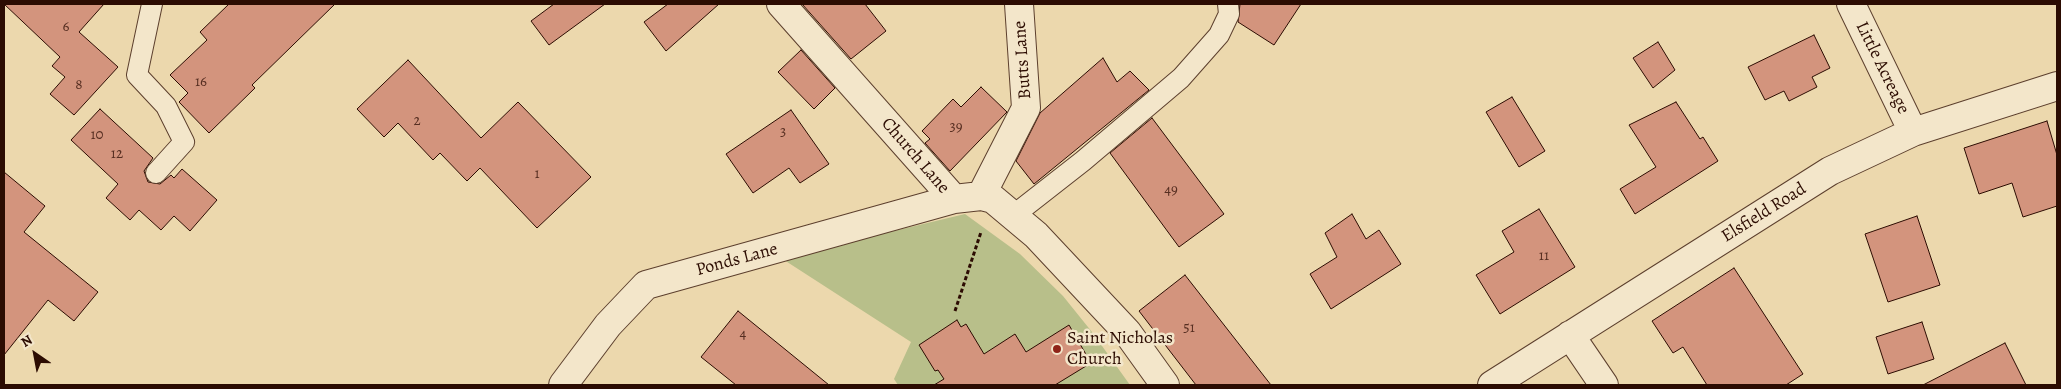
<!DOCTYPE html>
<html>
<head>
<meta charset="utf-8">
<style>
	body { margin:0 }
	#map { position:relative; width:2061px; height:389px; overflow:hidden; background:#ecd8ad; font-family:Alegreya,serif }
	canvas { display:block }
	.frame { position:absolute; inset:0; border:5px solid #2c0c02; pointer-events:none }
	.north { position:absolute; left:10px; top:329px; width:50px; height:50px; -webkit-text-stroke:4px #f3e6ca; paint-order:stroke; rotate:327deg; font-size:14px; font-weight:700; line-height:20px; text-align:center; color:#2c0c02 }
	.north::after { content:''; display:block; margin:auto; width:18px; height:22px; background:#2c0c02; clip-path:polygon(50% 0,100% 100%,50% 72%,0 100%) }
</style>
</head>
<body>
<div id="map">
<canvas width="2061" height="389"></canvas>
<div class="frame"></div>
<div class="north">N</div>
</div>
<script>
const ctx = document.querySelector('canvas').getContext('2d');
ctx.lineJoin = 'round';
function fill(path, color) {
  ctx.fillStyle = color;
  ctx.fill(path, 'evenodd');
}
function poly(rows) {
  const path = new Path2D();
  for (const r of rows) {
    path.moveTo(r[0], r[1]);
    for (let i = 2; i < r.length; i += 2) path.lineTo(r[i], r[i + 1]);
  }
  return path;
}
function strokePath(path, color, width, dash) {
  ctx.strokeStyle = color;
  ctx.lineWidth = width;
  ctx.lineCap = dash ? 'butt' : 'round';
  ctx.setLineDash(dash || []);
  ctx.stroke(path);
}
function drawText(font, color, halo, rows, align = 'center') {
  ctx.font = font + ' Alegreya,serif';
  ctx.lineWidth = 5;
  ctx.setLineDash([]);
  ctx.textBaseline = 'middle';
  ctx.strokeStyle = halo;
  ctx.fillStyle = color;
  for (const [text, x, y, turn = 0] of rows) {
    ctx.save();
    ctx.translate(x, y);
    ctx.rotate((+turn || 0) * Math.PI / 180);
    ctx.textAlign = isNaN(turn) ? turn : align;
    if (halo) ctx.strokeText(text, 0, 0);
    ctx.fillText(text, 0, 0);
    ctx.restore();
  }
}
const green = poly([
	[965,214,1020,254,1063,296,1092,332,1130,385,898,385,894,379,911,342,781,258]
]);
const building = poly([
	[4,4,104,4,79,32,118,67,74,115,50,94,65,77,52,66,60,57,4,4],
	[229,4,335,4,252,85,255,88,209,133,179,102,188,93,170,75,207,40,200,32,229,4],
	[554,4,605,4,549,45,531,21,554,4],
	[668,4,719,4,666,51,644,22,668,4],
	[802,4,865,4,886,31,851,59,802,4],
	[1240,4,1301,4,1274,45,1238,22,1240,4],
	[1814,35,1830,68,1812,77,1817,87,1789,101,1784,91,1765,100,1748,67,1814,35],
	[1658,42,1675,70,1653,88,1633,58,1658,42],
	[801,50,835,88,814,109,778,72,801,50],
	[1103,58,1117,82,1130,71,1149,90,1034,184,1016,161,1040,113,1103,58],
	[408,60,481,138,518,102,591,177,537,228,480,168,467,181,440,153,433,160,398,123,384,137,357,109,408,60],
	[981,87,1007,112,950,171,925,143,930,139,922,131,953,99,961,107,981,87],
	[1512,97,1545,151,1519,167,1486,112,1512,97],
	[1676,102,1700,139,1703,137,1718,161,1635,214,1620,189,1656,167,1629,125,1676,102],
	[100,109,153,158,144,171,148,182,160,184,171,175,174,178,182,169,217,200,190,231,174,216,161,230,139,210,130,220,106,198,118,184,71,140,100,109],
	[791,110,829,164,800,183,789,168,753,193,726,154,791,110],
	[1152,118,1224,214,1179,247,1110,153,1152,118],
	[2047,121,2057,155,2057,206,2023,217,2012,183,1979,194,1964,148,2047,121],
	[4,172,45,206,24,232,98,292,74,321,48,300,4,355,4,172],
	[1539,209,1575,267,1500,314,1476,275,1514,252,1502,231,1539,209],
	[1352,214,1366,239,1379,230,1401,264,1331,309,1310,274,1337,257,1325,233,1352,214],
	[1917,216,1940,285,1888,302,1865,234,1917,216],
	[1734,268,1803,374,1786,385,1707,385,1683,347,1673,353,1652,321,1734,268],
	[1185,275,1271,385,1196,385,1139,311,1185,275],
	[738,311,829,385,736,385,701,357,738,311],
	[957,320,961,327,966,324,984,354,1015,334,1026,352,1069,325,1091,363,1055,385,934,385,944,379,938,370,935,371,919,345,957,320],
	[1922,322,1934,359,1888,374,1876,337,1922,322],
	[2005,343,2026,385,1923,385,2005,343]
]);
const path = poly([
	[955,311,981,232]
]);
const lane = poly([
	[152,4,137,75,166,106,184,142,156,173],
	[1014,215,1083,161,1181,78,1219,35,1229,14,1228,4]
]);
const street = poly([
	[781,4,954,199],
	[1851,4,1913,132],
	[981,196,1026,108,1019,4],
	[1570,335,1604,385],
	[563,385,608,325,646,285,954,199,981,196,993,199,1036,235,1127,332,1165,385],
	[1492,385,1830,171,1913,132,2057,86]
]);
const markers = [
	[1057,349,5,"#8f2418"]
];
const numberNames = [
	["6",66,27],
	["16",201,82],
	["8",79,85],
	["2",417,121],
	["39",956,127],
	["3",783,132],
	["10",97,135],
	["12",117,154],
	["1",537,174],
	["49",1171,190],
	["11",1544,256],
	["51",1189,328],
	["4",743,334]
];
const streetNames = [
	["Butts Lane",1023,60,-94],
	["Little Acreage",1882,68,64],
	["Church Lane",915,156,49],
	["Elsfield Road",1764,213,-32],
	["Ponds Lane",737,260,-15]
];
const poiNames = [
	["Saint Nicholas",1067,339],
	["Church",1067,360]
];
fill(green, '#b8bf8a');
fill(building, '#d3947d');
strokePath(building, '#2c0c02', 1);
strokePath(lane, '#5c3f2d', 22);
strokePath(street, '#5c3f2d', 30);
strokePath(path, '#2c0c02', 3, [4, 2.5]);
strokePath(lane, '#f3e6ca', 20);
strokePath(street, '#f3e6ca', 28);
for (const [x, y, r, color] of markers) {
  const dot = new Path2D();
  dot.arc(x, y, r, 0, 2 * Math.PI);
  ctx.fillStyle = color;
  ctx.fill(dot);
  strokePath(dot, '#f3e6ca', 2);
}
drawText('15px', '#562e21', null, numberNames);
drawText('18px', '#2c0c02', '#f3e6ca', streetNames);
drawText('18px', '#2c0c02', '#f3e6ca', poiNames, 'left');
</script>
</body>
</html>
